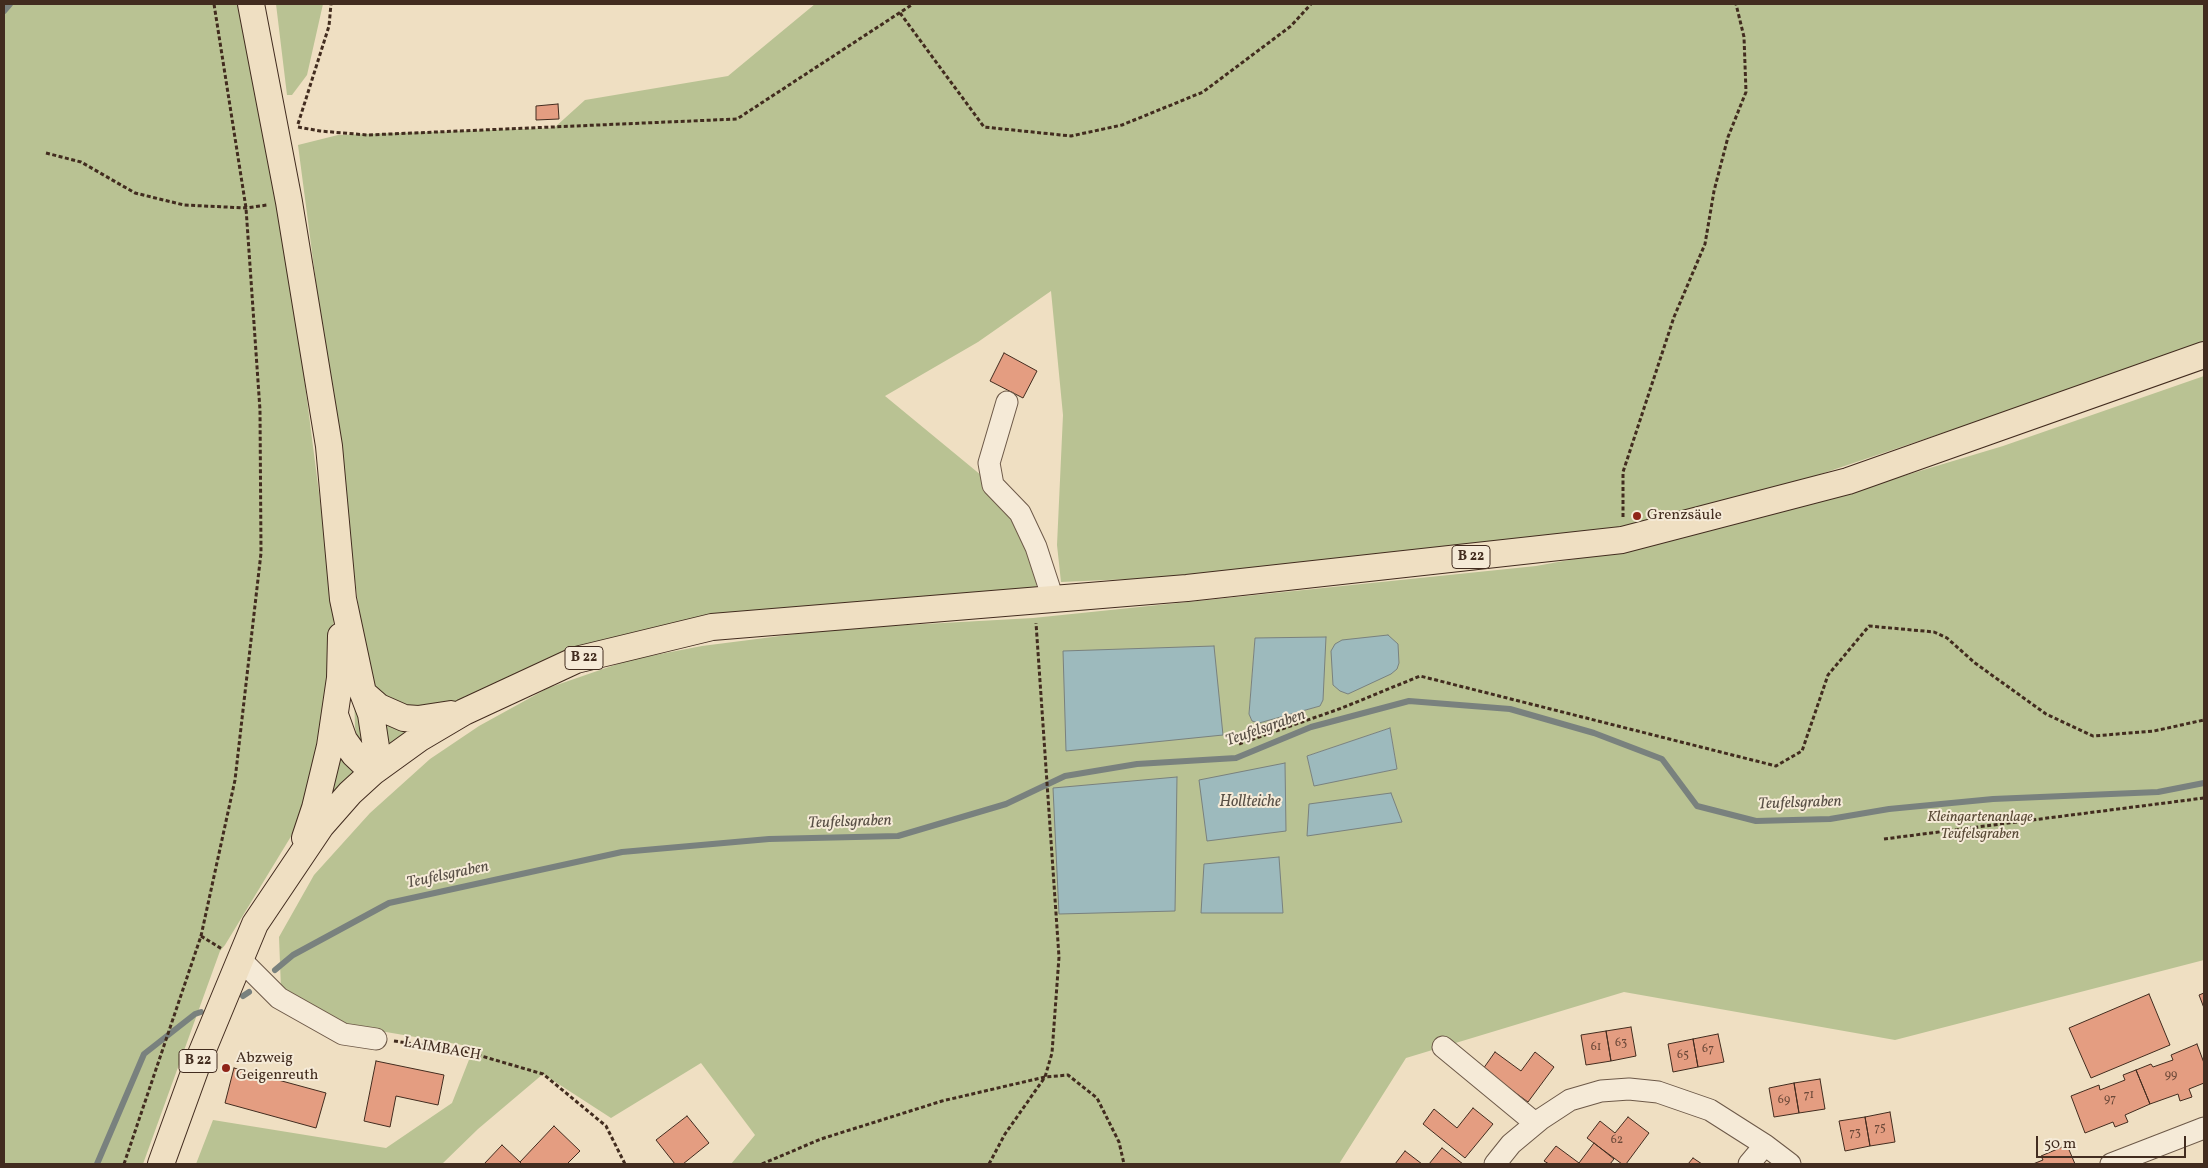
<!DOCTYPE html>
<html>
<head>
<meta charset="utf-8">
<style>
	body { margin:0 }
	#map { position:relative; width:2208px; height:1168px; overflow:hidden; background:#efdfc2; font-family:Vollkorn,serif }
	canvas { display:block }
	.frame { position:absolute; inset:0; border:5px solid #422c1f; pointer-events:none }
	.scale { position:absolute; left:2036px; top:1136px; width:150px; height:22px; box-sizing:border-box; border:2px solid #422c1f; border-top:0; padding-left:6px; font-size:15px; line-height:18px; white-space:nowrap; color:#422c1f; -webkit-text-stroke:4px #f5ead7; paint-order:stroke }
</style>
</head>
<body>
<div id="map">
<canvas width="2208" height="1168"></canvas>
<div class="frame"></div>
<div class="scale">50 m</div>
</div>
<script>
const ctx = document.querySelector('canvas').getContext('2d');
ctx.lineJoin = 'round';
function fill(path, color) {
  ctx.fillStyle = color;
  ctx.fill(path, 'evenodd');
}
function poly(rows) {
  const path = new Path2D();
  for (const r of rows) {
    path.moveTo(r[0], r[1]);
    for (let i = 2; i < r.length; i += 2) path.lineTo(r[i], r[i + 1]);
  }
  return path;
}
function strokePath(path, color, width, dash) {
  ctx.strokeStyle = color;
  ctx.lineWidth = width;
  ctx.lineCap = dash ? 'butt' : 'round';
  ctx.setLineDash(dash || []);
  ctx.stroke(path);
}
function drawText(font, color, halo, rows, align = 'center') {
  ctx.font = font + ' Vollkorn,serif';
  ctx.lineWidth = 4;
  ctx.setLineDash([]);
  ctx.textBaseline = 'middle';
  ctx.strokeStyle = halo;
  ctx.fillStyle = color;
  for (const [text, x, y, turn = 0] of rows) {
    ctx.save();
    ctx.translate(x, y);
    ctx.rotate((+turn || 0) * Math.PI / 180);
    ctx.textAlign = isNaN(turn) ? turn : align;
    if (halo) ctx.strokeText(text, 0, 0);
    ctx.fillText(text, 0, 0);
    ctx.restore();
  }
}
const green = poly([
	[4,4,242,4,295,306,334,610,332,682,308,803,290,838,225,945,220,951,143,1164,4,1164],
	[276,4,323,4,307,75,292,95,287,95],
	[815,4,2204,4,2204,345,1800,481,1594,536,1224,575,1061,582,1057,545,1063,415,1051,291,978,342,885,396,993,485,1020,513,1040,579,1034,590,749,612,442,709,409,712,374,687,366,665,298,145,338,135,554,128,585,100,728,76],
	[2204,376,2204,960,1895,1040,1624,992,1406,1058,1339,1164,731,1164,755,1135,701,1063,611,1118,543,1074,478,1129,442,1164,196,1164,213,1120,386,1148,452,1103,474,1047,345,1025,281,989,279,937,314,875,370,813,430,759,479,726,548,688,629,660,702,646,835,629,1033,618,1536,566,1619,551,1820,501,2003,446],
	[1255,638,1320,706,1259,723,1252,721,1249,714],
	[1390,728,1397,769,1314,785,1307,756],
	[354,692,368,732,362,745,357,737,355,727],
	[382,714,414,726,383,749],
	[337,747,361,770,327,801]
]);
const water = poly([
	[1388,635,1398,644,1399,663,1397,669,1391,674,1348,694,1340,691,1333,685,1331,651,1335,644,1342,640,1388,635],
	[1326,637,1323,700,1320,706,1259,723,1252,721,1249,714,1255,638,1326,637],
	[1214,646,1223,735,1066,751,1063,651,1214,646],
	[1390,728,1397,769,1314,786,1307,756,1390,728],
	[1285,763,1286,831,1207,841,1199,780,1285,763],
	[1177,777,1175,911,1059,914,1053,788,1177,777],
	[1391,793,1402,822,1307,836,1309,804,1391,793],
	[1279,857,1283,913,1201,913,1204,864,1279,857]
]);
const stream = poly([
	[4,11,10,4],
	[275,970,293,955,389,903,622,852,769,839,898,836,1006,804,1065,776,1137,764,1236,758,1311,727,1409,701,1510,709,1594,733,1662,759,1697,806,1756,821,1830,819,1889,809,1993,799,2158,792,2204,783],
	[243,996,249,992],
	[97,1164,144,1054,195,1014,201,1012]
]);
const building = poly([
	[558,104,559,119,536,120,536,106,558,104],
	[1004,353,1037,371,1023,398,990,381,1004,353],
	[2204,993,2204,1008,2199,995,2204,993],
	[2149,994,2170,1045,2091,1078,2069,1028,2149,994],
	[1631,1027,1636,1056,1611,1061,1606,1031,1631,1027],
	[1606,1031,1611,1061,1586,1065,1581,1035,1606,1031],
	[1718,1034,1724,1062,1698,1067,1693,1039,1718,1034],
	[1693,1039,1698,1067,1673,1072,1668,1044,1693,1039],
	[2197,1044,2204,1063,2204,1083,2189,1089,2192,1097,2180,1101,2178,1094,2150,1104,2136,1070,2151,1064,2153,1067,2173,1060,2171,1055,2197,1044],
	[1495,1052,1521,1071,1535,1052,1554,1067,1528,1102,1483,1069,1495,1052],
	[376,1061,444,1075,438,1105,396,1096,390,1127,364,1121,376,1061],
	[234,1068,326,1093,316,1128,225,1103,234,1068],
	[2136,1070,2150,1104,2125,1115,2128,1122,2115,1127,2113,1122,2085,1133,2071,1096,2099,1085,2100,1090,2125,1080,2123,1075,2136,1070],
	[1820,1079,1825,1109,1799,1113,1794,1083,1820,1079],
	[1794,1083,1799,1113,1774,1117,1769,1088,1794,1083],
	[1473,1108,1493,1124,1465,1158,1423,1124,1434,1109,1457,1128,1473,1108],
	[1890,1112,1895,1142,1870,1146,1865,1117,1890,1112],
	[687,1116,709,1143,683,1164,675,1164,656,1140,687,1116],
	[1628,1117,1649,1133,1626,1164,1622,1164,1587,1138,1600,1121,1615,1133,1628,1117],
	[1865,1117,1870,1146,1845,1151,1839,1121,1865,1117],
	[554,1126,580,1151,567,1164,522,1164,520,1162,554,1126],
	[1594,1143,1614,1159,1610,1164,1549,1164,1544,1161,1556,1146,1579,1163,1594,1143],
	[502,1145,520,1162,522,1164,484,1164,502,1145],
	[2067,1145,2075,1164,2033,1164,2043,1160,2041,1156,2067,1145],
	[1442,1148,1463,1164,1429,1164,1442,1148],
	[1405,1151,1422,1164,1395,1164,1405,1151],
	[1693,1158,1702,1164,1688,1164,1693,1158]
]);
const path = poly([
	[900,13,984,127,1071,136,1122,125,1203,92,1291,26,1311,4],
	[298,124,329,26,331,4],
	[298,127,320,131,367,135,737,119,913,4],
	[46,153,81,162,135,193,184,205,246,208,267,205],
	[1623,517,1623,472,1674,317,1705,244,1714,191,1728,137,1746,92,1744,37,1736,4],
	[1239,744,1342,708,1420,676,1776,766,1802,751,1828,675,1869,626,1934,632,1947,638,1975,663,2046,714,2093,736,2154,731,2204,720],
	[1884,839,2204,798],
	[201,936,222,949],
	[394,1041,464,1051,543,1074,606,1126,625,1164],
	[124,1164,201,936,235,780,261,553,260,410,246,208,214,4],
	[762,1164,821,1139,942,1101,1045,1077,1068,1075,1097,1098,1119,1142,1124,1164],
	[989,1164,1005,1134,1045,1077,1052,1053,1059,957,1036,623]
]);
const minor = poly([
	[1007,402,989,463,993,485,1020,513,1036,547,1053,599],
	[240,959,279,998,343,1034,376,1039],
	[1443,1047,1535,1123],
	[1495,1164,1511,1144,1541,1119,1570,1100,1601,1091,1629,1089,1658,1092,1710,1110,1765,1145,1790,1164],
	[1749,1164,1765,1145],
	[2111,1164,2204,1128]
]);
const major = poly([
	[251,4,289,202,329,446,343,599,363,693,371,714,379,767],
	[363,693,379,707,404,718,418,719,451,714],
	[335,715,344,740,354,754,373,772],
	[305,838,315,808,330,746,340,678,341,636],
	[161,1164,199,1059,255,924,321,826,350,793,373,772,420,738,464,712,576,660,712,627,1187,588,1622,540,1848,481,2204,355]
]);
const markers = [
	[1637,516,5,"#8f2418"],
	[226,1068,5,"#8f2418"]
];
const numberNames = [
	["63",1621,1044],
	["61",1596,1048],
	["67",1708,1050],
	["65",1683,1056],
	["99",2171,1076],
	["71",1809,1096],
	["97",2110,1100],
	["69",1784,1101],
	["75",1880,1129],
	["73",1855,1134],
	["62",1617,1141]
];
const shields = [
	[1471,557,38],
	[584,658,38],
	[198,1061,38]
];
const shieldNames = [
	["B 22",1471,557],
	["B 22",584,658],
	["B 22",198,1061]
];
const poiNames = [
	["Grenzsäule",1647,516],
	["Abzweig",236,1059],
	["Geigenreuth",236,1076]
];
const parkNames = [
	["Kleingartenanlage",1980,818],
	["Teufelsgraben",1980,835]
];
const streetNames = [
	["LAIMBACH",442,1050,10]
];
const waterNames = [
	["Teufelsgraben",1266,729,-19],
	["Hollteiche",1250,803],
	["Teufelsgraben",1800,804,-2],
	["Teufelsgraben",850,823,-2],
	["Teufelsgraben",448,876,-12]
];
fill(green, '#b9c293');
fill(water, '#9dbabd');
strokePath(water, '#79817e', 1);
strokePath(stream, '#79817e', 6);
fill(building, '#e49d81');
strokePath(building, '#422c1f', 1);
strokePath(minor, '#6d5948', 23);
strokePath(major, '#422c1f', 28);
strokePath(path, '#422c1f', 3, [4, 2.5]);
strokePath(minor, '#f5ead7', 21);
strokePath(major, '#efdfc2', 26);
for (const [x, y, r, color] of markers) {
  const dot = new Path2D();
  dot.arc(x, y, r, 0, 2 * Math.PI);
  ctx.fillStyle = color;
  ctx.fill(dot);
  strokePath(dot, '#f5ead7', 2);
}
drawText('12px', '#6a4838', null, numberNames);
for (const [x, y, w] of shields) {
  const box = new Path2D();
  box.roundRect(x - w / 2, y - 11.5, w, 23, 4);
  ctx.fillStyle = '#f5ead7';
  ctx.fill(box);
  strokePath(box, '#422c1f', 1);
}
drawText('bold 14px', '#422c1f', null, shieldNames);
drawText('15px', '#422c1f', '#f5ead7', poiNames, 'left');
drawText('italic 15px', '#5a4a36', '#f5ead7', parkNames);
drawText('15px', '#422c1f', '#f5ead7', streetNames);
drawText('italic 16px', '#595046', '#f5ead7', waterNames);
</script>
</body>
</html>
